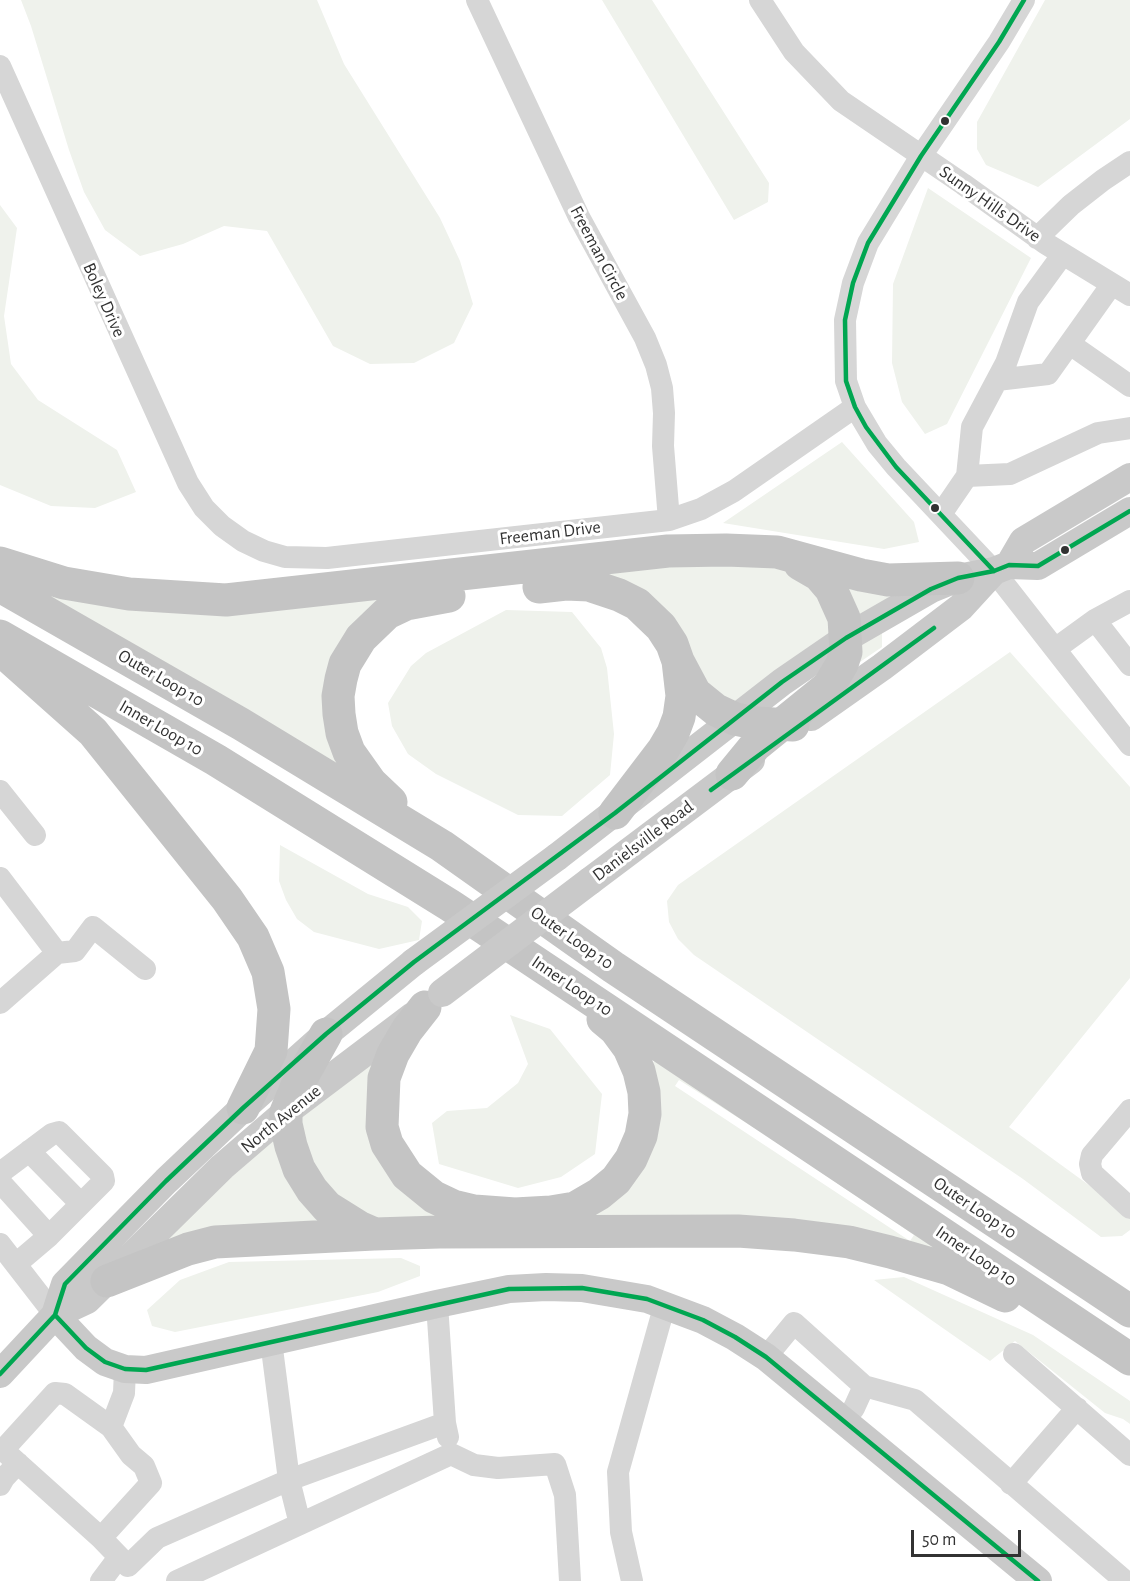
<!DOCTYPE html>
<html>
<head>
<meta charset="utf-8">
<style>
	body { margin:0 }
	#map { position:relative; width:1130px; height:1581px; overflow:hidden; background:#fff; font-family:"Alegreya Sans",sans-serif }
	canvas { display:block }
	.scale { position:absolute; left:911px; top:1530px; width:110px; height:27px; box-sizing:border-box; border:3px solid #323232; border-top:0; padding-left:8px; font-size:18px; line-height:21px; white-space:nowrap; color:#323232; -webkit-text-stroke:4px #fff; paint-order:stroke }
</style>
</head>
<body>
<div id="map">
<canvas width="1130" height="1581"></canvas>
<div class="scale">50 m</div>
</div>
<script>
const ctx = document.querySelector('canvas').getContext('2d');
ctx.lineJoin = 'round';
function fill(path, color) {
  ctx.fillStyle = color;
  ctx.fill(path, 'evenodd');
}
function poly(rows) {
  const path = new Path2D();
  for (const r of rows) {
    path.moveTo(r[0], r[1]);
    for (let i = 2; i < r.length; i += 2) path.lineTo(r[i], r[i + 1]);
  }
  return path;
}
function strokePath(path, color, width, dash) {
  ctx.strokeStyle = color;
  ctx.lineWidth = width;
  ctx.lineCap = dash ? 'butt' : 'round';
  ctx.setLineDash(dash || []);
  ctx.stroke(path);
}
function drawText(font, color, halo, rows, align = 'center') {
  ctx.font = font + ' "Alegreya Sans",sans-serif';
  ctx.lineWidth = 6;
  ctx.setLineDash([]);
  ctx.textBaseline = 'middle';
  ctx.strokeStyle = halo;
  ctx.fillStyle = color;
  for (const [text, x, y, turn = 0] of rows) {
    ctx.save();
    ctx.translate(x, y);
    ctx.rotate((+turn || 0) * Math.PI / 180);
    ctx.textAlign = isNaN(turn) ? turn : align;
    if (halo) ctx.strokeText(text, 0, 0);
    ctx.fillText(text, 0, 0);
    ctx.restore();
  }
}
const green = poly([
	[21,0,317,0,344,64,440,218,460,261,473,304,454,343,414,363,370,364,333,346,267,231,224,226,183,244,140,256,105,230,84,192,69,150,31,26],
	[602,0,652,0,769,183,768,202,734,220],
	[1045,0,1130,0,1130,119,1038,187,986,165,977,149,977,122],
	[928,188,1031,258,947,424,925,434,902,402,892,363,893,284],
	[0,205,17,228,4,316,11,364,38,400,117,450,136,492,95,508,51,506,0,485],
	[842,442,914,522,919,542,884,549,723,523],
	[668,559,799,569,840,634,732,710,683,654,573,578,434,591,359,630,345,760,336,765,43,596,99,597],
	[824,571,902,586,856,625],
	[506,610,572,612,601,648,607,668,614,734,610,775,562,816,518,815,436,774,408,754,392,726,388,703,411,666,426,653],
	[882,632,882,647,857,664,852,647],
	[1010,652,1130,787,1130,978,1009,1127,1130,1215,1130,1230,1122,1236,1101,1237,1023,1179,694,955,678,939,669,922,667,901,678,885],
	[280,845,368,894,408,907,422,921,419,940,379,949,314,932,297,919,286,900,279,881],
	[510,1015,550,1029,602,1094,595,1154,561,1177,518,1188,439,1164,432,1123,447,1111,487,1108,518,1083,528,1064],
	[389,1045,376,1079,431,1206,610,1194,647,1067,658,1058,965,1262,920,1254,390,1226,329,1200,295,1116],
	[679,1080,770,1138,914,1235,910,1241,675,1086],
	[281,1126,344,1225,160,1245],
	[401,1258,420,1266,420,1276,378,1292,175,1332,152,1326,147,1310,180,1280,229,1262],
	[904,1277,1033,1335,1130,1401,1130,1424,1123,1419,1105,1413,1015,1341,990,1361,874,1280]
]);
const minor = poly([
	[477,0,579,217,645,338,656,365,662,388,664,413,663,446,669,520],
	[760,0,794,52,841,101,963,184,1045,243,1130,295],
	[1024,0,999,42,921,156,868,243,853,283,845,320,846,381,855,407,877,444,896,467,994,571,1130,745],
	[0,66,188,483,204,508,222,526,243,541,264,551,285,557,327,558,669,520,701,509,734,491,855,407],
	[1037,238,1071,205,1103,180,1130,162],
	[1070,344,1130,386],
	[997,380,1048,374,1112,284],
	[967,476,1010,474,1098,433,1130,428],
	[941,514,967,476,972,427,1006,363,1028,302,1063,254],
	[1095,620,1130,665],
	[1055,649,1095,620,1130,601],
	[0,791,35,835],
	[0,878,57,953],
	[57,953,75,951,93,927,145,969],
	[0,1003,57,953],
	[1130,1110,1092,1155,1090,1164,1092,1173,1130,1208],
	[29,1151,81,1204],
	[0,1173,52,1134,59,1132,103,1176,104,1181,49,1236,16,1264],
	[0,1182,49,1236],
	[0,1244,55,1315],
	[437,1304,445,1423,448,1437],
	[1014,1354,1130,1455],
	[766,1357,794,1323,864,1386,915,1400,1125,1581],
	[844,1421,854,1408,864,1386],
	[111,1427,124,1393,125,1369],
	[1011,1484,1077,1408],
	[0,1485,4,1478,18,1463],
	[300,1524,451,1454,474,1465,498,1468,555,1464,565,1495,570,1581],
	[101,1538,151,1483,144,1466,131,1455,111,1427,65,1394,55,1393,3,1450,101,1538,128,1566,157,1538,289,1480,271,1341],
	[101,1581,119,1557],
	[177,1581,300,1524,289,1480,445,1423],
	[632,1581,621,1532,618,1472,665,1304]
]);
const major = poly([
	[1009,565,1023,541,1130,477],
	[811,717,882,667,961,607,994,571],
	[557,857,782,682,846,638,931,589,958,578,994,571,1009,565,1038,566,1130,511],
	[590,881,751,760],
	[55,1315,86,1348,105,1362,125,1369,146,1370,437,1304,509,1289,546,1287,582,1288,647,1299,703,1320,735,1337,766,1357,1038,1581],
	[55,1315,87,1300,222,1167,286,1112,413,1016],
	[0,1374,55,1315,65,1284,166,1181,243,1108,326,1034,414,962]
]);
const highway = poly([
	[0,563,64,583,129,594,226,600,668,551,726,550,777,552,861,575,888,580,958,578],
	[0,586,241,724,442,846,613,967,1130,1311],
	[539,587,566,584,589,585,619,595,637,604,661,627,672,644,678,661,682,696,679,717,673,733,663,750,615,813],
	[0,636,216,760,451,906,1130,1359],
	[11,659,93,732,227,899,253,937,268,972,274,1009,271,1051,243,1108],
	[679,663,695,693,716,710,735,719,755,723,793,725],
	[732,774,755,746,829,686,842,664,846,652,844,618,831,589,819,575,800,564],
	[391,802,371,783,349,752,342,733,339,714,338,696,341,679,345,664,361,638,387,613,406,604,449,596],
	[425,1007,407,1030,393,1054,384,1078,382,1127,387,1144,407,1175,434,1197,453,1206,474,1211,515,1214,551,1212,575,1208,599,1194,616,1180,631,1159,641,1136,645,1114,644,1092,639,1071,629,1048,615,1029,603,1019],
	[326,1034,296,1088,286,1112,286,1124,291,1146,299,1169,312,1190,327,1207,359,1227,375,1234,439,1232,738,1231,794,1235,849,1242,890,1252,949,1269,1005,1296],
	[107,1281,188,1249,215,1242,374,1234]
]);
const majorBridge = poly([
	[414,962,557,857],
	[442,993,590,881]
]);
const bus1 = poly([
	[994,571,896,467,866,427,855,407,846,381,845,320,853,283,868,243,921,156,999,42,1024,0],
	[711,790,934,628],
	[55,1315,86,1348,105,1362,125,1369,146,1370,509,1289,582,1288,647,1299,703,1320,735,1337,766,1357,1038,1581],
	[0,1374,55,1315,65,1284,166,1181,243,1108,326,1034,414,962,615,813,782,682,846,638,931,589,958,578,994,571,1009,565,1038,566,1130,511]
]);
const markers = [
	[945,121,5,"#323232"],
	[935,508,5,"#323232"],
	[1065,550,5,"#323232"]
];
const streetNames = [
	["Sunny Hills Drive",990,204,35],
	["Freeman Circle",599,253,62],
	["Boley Drive",104,300,66],
	["Freeman Drive",550,533,-7],
	["Outer Loop 10",161,678,30],
	["Inner Loop 10",161,728,30],
	["Danielsville Road",643,841,-37],
	["Outer Loop 10",572,938,35],
	["Inner Loop 10",572,986,34],
	["North Avenue",281,1119,-39],
	["Outer Loop 10",975,1208,34],
	["Inner Loop 10",976,1256,34]
];
fill(green, '#eff2ec');
strokePath(minor, '#d6d6d6', 22);
strokePath(major, '#c9c9c9', 28);
strokePath(highway, '#c4c4c4', 33);
strokePath(majorBridge, '#c9c9c9', 28);
strokePath(bus1, '#00a651', 4.5);
for (const [x, y, r, color] of markers) {
  const dot = new Path2D();
  dot.arc(x, y, r, 0, 2 * Math.PI);
  ctx.fillStyle = color;
  ctx.fill(dot);
  strokePath(dot, '#fff', 2);
}
drawText('18px', '#323232', '#fff', streetNames);
</script>
</body>
</html>
